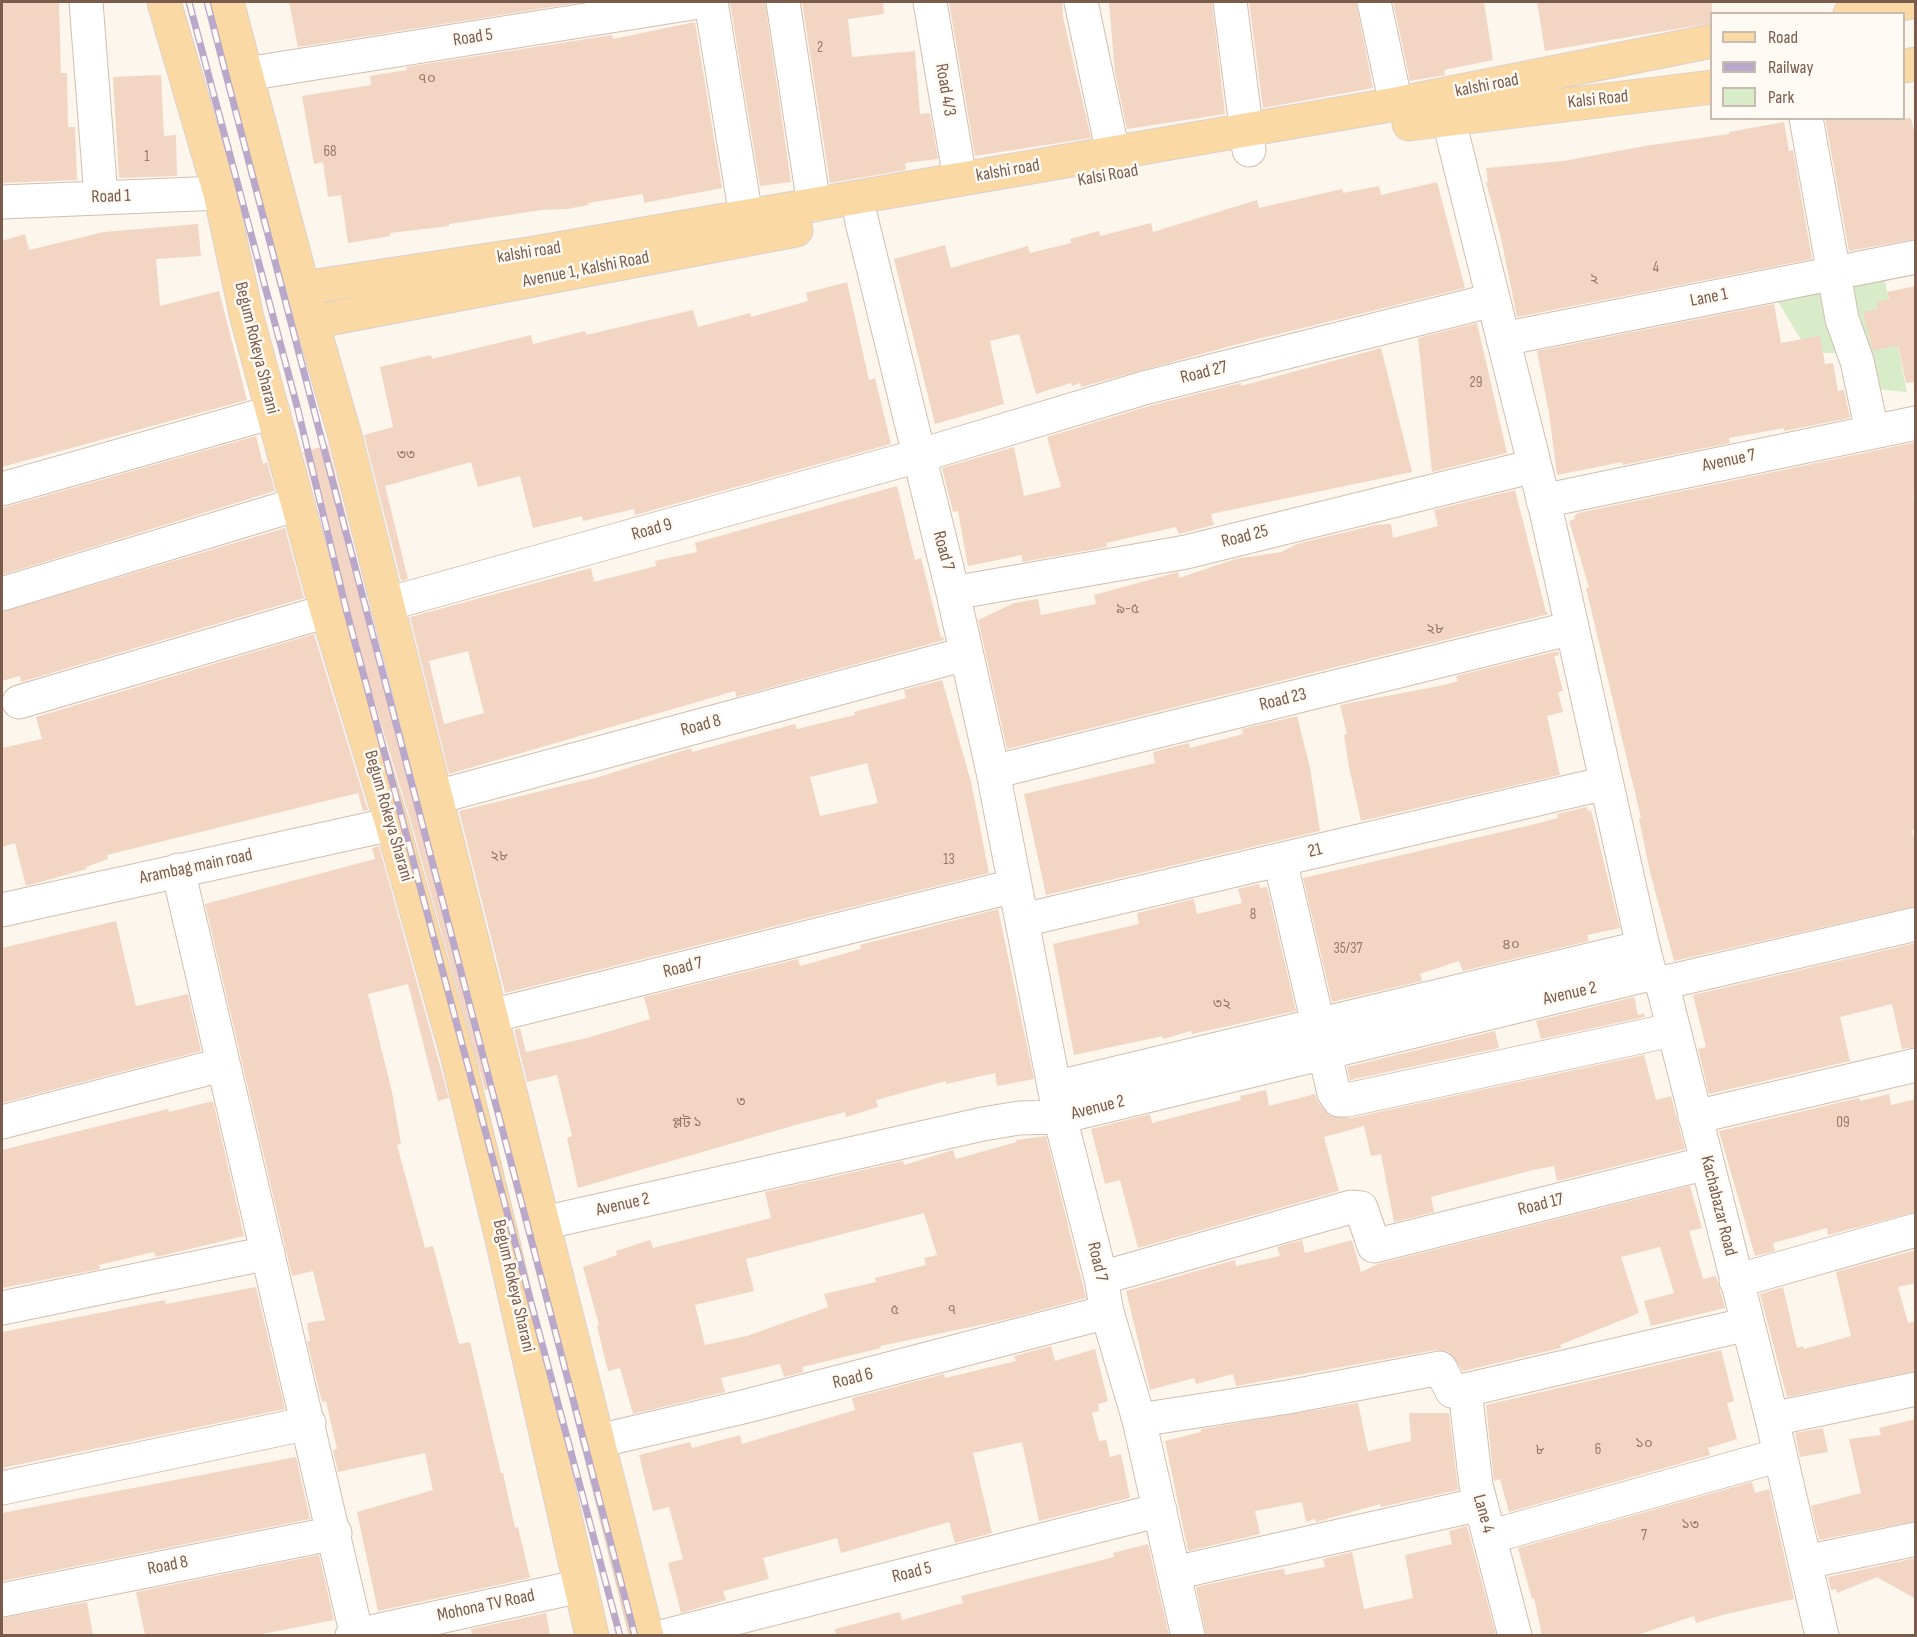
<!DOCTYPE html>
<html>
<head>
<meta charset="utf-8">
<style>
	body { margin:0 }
	#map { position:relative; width:1917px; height:1637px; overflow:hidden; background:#fdf6ec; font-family:"Sofia Sans Condensed",sans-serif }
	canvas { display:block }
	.frame { position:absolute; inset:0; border:3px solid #7a5c4d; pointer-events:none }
	.legend { position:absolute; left:1710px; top:12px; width:195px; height:108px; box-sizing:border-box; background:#fffaf3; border:2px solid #cabbb1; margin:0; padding:8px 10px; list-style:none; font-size:18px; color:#7a5c4d }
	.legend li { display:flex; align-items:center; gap:12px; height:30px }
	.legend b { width:30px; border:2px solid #cabbb1 }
</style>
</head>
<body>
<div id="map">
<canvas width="1917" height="1637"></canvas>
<div class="frame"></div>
<ul class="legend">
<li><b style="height:8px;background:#fbd9a5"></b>Road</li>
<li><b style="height:8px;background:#b9a8c9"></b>Railway</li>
<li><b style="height:16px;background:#d8ecc9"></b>Park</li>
</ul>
</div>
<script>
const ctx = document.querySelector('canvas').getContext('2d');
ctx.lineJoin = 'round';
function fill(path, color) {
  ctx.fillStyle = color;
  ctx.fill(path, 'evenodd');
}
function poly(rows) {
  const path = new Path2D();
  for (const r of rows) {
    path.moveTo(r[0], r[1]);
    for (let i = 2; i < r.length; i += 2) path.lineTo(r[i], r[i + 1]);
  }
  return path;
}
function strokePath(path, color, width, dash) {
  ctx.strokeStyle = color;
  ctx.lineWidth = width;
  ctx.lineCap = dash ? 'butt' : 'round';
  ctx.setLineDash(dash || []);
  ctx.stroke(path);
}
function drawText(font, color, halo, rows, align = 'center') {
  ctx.font = font + ' "Sofia Sans Condensed","Noto Sans Bengali",sans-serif';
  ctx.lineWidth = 5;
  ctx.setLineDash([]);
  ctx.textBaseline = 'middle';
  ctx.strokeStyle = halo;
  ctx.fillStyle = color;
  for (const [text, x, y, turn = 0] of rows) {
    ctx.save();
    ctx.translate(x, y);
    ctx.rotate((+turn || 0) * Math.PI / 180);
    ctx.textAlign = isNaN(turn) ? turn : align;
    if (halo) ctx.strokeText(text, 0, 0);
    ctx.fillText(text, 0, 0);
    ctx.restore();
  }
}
const green = poly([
	[1884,276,1907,392,1865,388,1847,353,1809,353,1774,295]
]);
const building = poly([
	[2,2,59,2,61,73,67,73,68,127,75,127,77,180,3,183],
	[289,2,583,2,298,47],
	[765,2,791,182,760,186,730,3],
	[802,2,883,2,884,14,848,19,852,57,915,51,920,114,930,113,938,159,905,163,906,170,830,183],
	[949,2,1062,2,1063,17,1091,138,975,156],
	[1121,2,1212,2,1225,114,1127,129,1115,73,1109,3],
	[1249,2,1356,2,1373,88,1263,108],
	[1393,2,1484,2,1493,60,1444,70,1445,75,1410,81],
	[1537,2,1712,2,1712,23,1545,51],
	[695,22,722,188,644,203,643,194,588,203,589,205,567,209,541,210,449,224,449,226,390,233,390,236,348,243,341,195,328,197,323,162,314,164,302,96,371,85,370,76,407,70,406,67,612,35,613,39],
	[161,75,164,136,176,135,177,176,119,178,113,77],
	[1825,118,1911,118,1916,140,1916,239,1849,251],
	[1784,122,1789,151,1793,150,1812,259,1517,317,1501,238,1486,182,1488,182,1486,168,1564,161,1645,146,1729,134,1729,132],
	[1437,182,1465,288,1234,345,1081,387,1080,383,1072,386,1071,383,1036,394,1019,334,990,341,1004,404,935,424,894,259,945,245,951,268,1028,246,1030,253,1071,243,1070,239,1099,231,1100,236,1151,223,1153,232,1257,200,1259,208,1342,189,1343,193,1379,186,1381,195],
	[198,224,201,256,156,259,160,306,219,291,247,400,2,467,2,241,25,234,29,250,104,232],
	[847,282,869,380,875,378,891,444,635,515,634,509,583,521,582,516,533,528,520,476,478,487,471,462,385,486,408,579,401,581,364,435,393,427,380,367,431,355,432,359,531,335,533,344,585,331,586,335,693,310,698,327,750,313,751,317,808,301,806,293],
	[1916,286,1916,382,1906,383,1898,345,1873,351,1863,312,1878,309,1877,302,1889,299,1887,292],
	[1774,304,1781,343,1820,336,1825,364,1833,363,1838,391,1844,390,1850,418,1784,431,1784,428,1729,438,1730,443,1623,465,1622,462,1557,475,1549,413,1537,351],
	[1477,323,1507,453,1432,472,1418,338],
	[1381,348,1412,472,1211,514,1214,525,1179,534,1176,527,1106,543,1107,547,1022,562,1022,555,968,566,958,511,953,512,942,468,1014,447,1024,496,1061,487,1047,437,1149,406,1241,383,1241,386],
	[256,436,263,464,267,462,275,491,2,575,2,508],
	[1916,442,1916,495,1913,496,1916,510,1916,829,1912,830,1916,845,1916,906,1674,961,1650,872,1639,819,1641,818,1586,588,1589,587,1569,521,1575,519,1574,516,1578,513],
	[328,445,369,608,490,1089,485,1090,410,819,345,606,303,452],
	[897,486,915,560,921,558,941,638,943,636,944,640,736,697,735,691,449,774,410,617,591,568,594,582,656,566,655,561,697,552,695,543],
	[468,651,484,713,444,724,429,661],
	[1515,490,1546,612,1549,614,1007,749,978,620,1014,603,1038,599,1041,615,1096,604,1094,595,1178,572,1179,578,1235,559,1281,552,1297,544,1375,525,1391,524,1393,538,1438,526,1434,510],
	[285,528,304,598,21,682,20,676,2,681,2,612],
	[314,634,368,810,363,811,358,793,107,855,108,859,86,867,87,869,26,886,15,843,2,847,2,748,42,739,36,717],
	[1558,651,1559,655,1554,656,1563,691,1558,692,1563,712,1547,716,1560,775,1361,821,1349,767,1344,735,1347,734,1340,705,1444,685,1458,681,1456,676],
	[942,680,971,782,989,873,505,993,459,811,599,777,691,748,692,752,795,724,797,729,855,715,854,712,906,698,904,690],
	[867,763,878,803,820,816,810,777],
	[1297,716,1310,768,1320,831,1046,895,1024,794,1155,763,1153,752,1189,743,1190,748,1243,734,1242,729],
	[1587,807,1588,811,1591,810,1620,928,1587,935,1589,941,1463,971,1459,961,1420,974,1422,981,1332,1002,1303,878,1531,825,1558,818,1557,814],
	[379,846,449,1098,438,1101,408,984,368,994,392,1092,401,1144,397,1145,425,1248,433,1246,459,1344,470,1342,501,1473,503,1473,515,1528,518,1527,530,1578,378,1611,357,1512,433,1490,425,1453,338,1472,333,1450,337,1449,326,1401,322,1402,307,1341,310,1341,307,1323,325,1320,313,1271,292,1276,205,904,375,859,372,848],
	[1259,884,1260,888,1267,887,1296,1011,1192,1034,1191,1031,1163,1039,1163,1036,1074,1055,1053,944,1139,924,1137,913,1194,899,1197,914,1242,903,1238,889],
	[998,909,1034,1079,997,1086,995,1073,946,1084,946,1081,876,1100,878,1107,846,1117,845,1112,792,1126,578,1188,567,1138,572,1136,557,1075,527,1082,514,1030,520,1028,526,1052,587,1038,650,1019,644,997,798,959,800,966,861,949,860,945],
	[116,921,136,1006,188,994,201,1051,2,1103,2,948],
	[1916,943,1916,1047,1902,1049,1892,1004,1840,1017,1850,1061,1709,1094,1698,1049,1706,1047,1693,995],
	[1634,997,1638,1015,1644,1013,1645,1017,1541,1039,1536,1021],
	[1495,1031,1499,1048,1350,1080,1347,1067],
	[1644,1055,1656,1100,1671,1096,1685,1149,1557,1181,1554,1166,1533,1170,1431,1197,1434,1212,1394,1222,1381,1154,1371,1156,1364,1126,1324,1137,1339,1191,1138,1248,1120,1180,1105,1184,1091,1129,1150,1114,1152,1123,1241,1100,1240,1096,1266,1090,1269,1106,1315,1094,1319,1104,1330,1116,1351,1118],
	[1889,1094,1891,1105,1916,1099,1916,1212,1828,1235,1827,1228,1773,1243,1775,1251,1755,1256,1719,1131,1859,1098,1860,1101],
	[213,1101,244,1236,156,1257,154,1252,99,1265,100,1269,2,1288,2,1150,168,1109,169,1112],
	[1046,1136,1086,1298,1004,1320,880,1346,881,1348,802,1367,803,1372,784,1377,780,1364,721,1378,725,1392,633,1414,620,1368,608,1371,597,1326,599,1325,583,1267,617,1255,616,1251,650,1240,653,1248,771,1218,765,1192,903,1161,904,1165,953,1150,956,1159,1017,1142,1016,1140],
	[924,1213,937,1255,924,1258,926,1265,875,1278,876,1282,824,1294,828,1307,747,1336,705,1345,695,1305,754,1291,746,1259],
	[1690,1186,1702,1228,1689,1231,1703,1279,1716,1276,1725,1308,1651,1326,1644,1301,1674,1293,1660,1247,1621,1257,1639,1313,1560,1345,1561,1348,1463,1371,1449,1352,1436,1350,1236,1386,1233,1374,1196,1384,1194,1378,1150,1390,1126,1291,1235,1260,1236,1266,1280,1256,1277,1247,1302,1240,1305,1253,1352,1240,1361,1272,1378,1264],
	[1916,1250,1916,1283,1898,1287,1908,1323,1916,1321,1916,1371,1787,1397,1760,1294,1783,1287,1797,1348,1803,1346,1804,1349,1851,1336,1836,1272],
	[256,1287,285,1409,2,1468,2,1332,165,1300,166,1304],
	[1051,1346,1055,1361,1095,1349,1108,1401,1098,1404,1099,1411,1092,1413,1099,1441,1106,1440,1110,1457,1121,1454,1130,1498,1039,1521,1022,1442,973,1453,992,1533,955,1543,949,1522,841,1553,837,1538,763,1558,769,1579,723,1591,726,1600,681,1613,668,1563,683,1559,669,1507,653,1511,639,1455,690,1442,692,1448,740,1435,742,1444,855,1410,852,1398,944,1374,945,1378,1016,1361,1014,1356],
	[1721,1350,1734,1401,1727,1403,1737,1439,1708,1448,1710,1455,1509,1512,1500,1479,1494,1481,1486,1405],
	[1358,1403,1368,1451,1411,1441,1409,1413,1449,1413,1458,1490,1381,1507,1380,1504,1316,1522,1315,1519,1306,1522,1302,1502,1255,1511,1260,1534,1188,1551,1165,1441,1201,1432,1201,1429],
	[1916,1419,1916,1521,1819,1540,1811,1506,1861,1493,1849,1439,1881,1435,1879,1428],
	[1823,1428,1828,1452,1800,1457,1795,1433],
	[296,1457,310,1519,2,1581,2,1513],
	[1752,1482,1755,1493,1769,1489,1794,1599,1726,1614,1696,1623,1694,1616,1637,1635,1542,1635,1534,1598,1532,1599,1518,1548],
	[1467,1526,1496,1635,1206,1635,1196,1587,1270,1571,1284,1569,1285,1575,1325,1567,1323,1559,1352,1552,1364,1609,1413,1598,1405,1555,1452,1544,1449,1531],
	[1148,1544,1169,1635,836,1635,835,1629,900,1612,902,1620,963,1603,961,1596,1114,1557,1113,1553],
	[319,1555,334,1620,257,1635,145,1635,136,1592],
	[1916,1558,1916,1599,1877,1577,1837,1593,1836,1589,1831,1590,1828,1577],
	[87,1602,93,1635,2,1635,2,1618],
	[546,1613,550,1635,472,1635,471,1629]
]);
const minor = poly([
	[86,2,101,197],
	[711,2,746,216],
	[783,2,814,205],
	[930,2,960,179],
	[1081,2,1113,153],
	[1230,2,1249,150],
	[1374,2,1396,104],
	[246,74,699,2],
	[1448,117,1548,519,1643,947,1650,974,1662,983,1772,1419,1822,1636],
	[1806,118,1842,319,1857,361,1872,431],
	[2,202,220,193],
	[861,218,953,593,993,772,1060,1117,1101,1278,1107,1312,1139,1420,1188,1636],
	[1503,339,1916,257],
	[2,489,273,412],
	[1543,501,1916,423],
	[953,593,1186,552,1534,466],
	[2,594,298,504],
	[387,604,918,456,1144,388,1493,300],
	[19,702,327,611],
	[993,772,1572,628],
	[437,797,965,654],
	[1280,860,1334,1093,1339,1100,1347,1100,1672,1030],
	[178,870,357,1636],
	[2,910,392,824],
	[1023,920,1606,783],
	[1662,983,1916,924],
	[491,1016,1014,886],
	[1054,1088,1643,947],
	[1695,1117,1916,1065],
	[2,1122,221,1065],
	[543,1223,983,1124,1019,1118,1060,1117,1650,974],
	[1101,1278,1351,1207,1361,1208,1374,1246,1707,1163],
	[1736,1281,1916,1230],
	[2,1308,268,1253],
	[1465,1390,1476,1485,1515,1636],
	[1772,1419,1916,1389],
	[1139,1420,1288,1397,1440,1368,1452,1391,1457,1392,1748,1324],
	[598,1441,747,1406,1107,1312],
	[2,1488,309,1423],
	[1489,1537,1780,1455],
	[1806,1562,1916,1539],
	[1174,1573,1481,1504],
	[2,1600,335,1533],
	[352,1636,581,1586],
	[665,1636,1160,1510]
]);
const major = poly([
	[164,2,220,193,247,318,327,611,392,824,458,1058,503,1243,592,1636],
	[227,2,312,322,345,436,647,1636],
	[1850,14,1910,2],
	[1904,66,1916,64],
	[1409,124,1712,87],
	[303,288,528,254,1396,104,1712,41],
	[312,322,796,230]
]);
const rail = poly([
	[189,2,297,406,346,609,620,1636],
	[207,2,635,1636]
]);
const numberNames = [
	["2",820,48],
	["৭০",427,79],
	["68",330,152],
	["1",147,157],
	["4",1656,268],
	["২",1594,279],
	["29",1476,383],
	["৩৩",406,455],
	["৯-৫",1128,609],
	["২৮",1435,629],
	["২৮",499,856],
	["13",949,860],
	["8",1253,915],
	["৪০",1511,945],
	["35/37",1348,949],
	["৩২",1222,1004],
	["৩",741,1102],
	["প্লট ১",687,1123],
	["09",1843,1123],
	["৫",895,1310],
	["৭",952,1310],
	["১০",1644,1444],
	["৮",1540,1450],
	["6",1598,1450],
	["১৩",1690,1525],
	["7",1644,1536]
];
const streetNames = [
	["Road 5",473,38,-9],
	["kalshi road",1487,86,-11],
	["Road 4/3",945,90,80],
	["Kalsi Road",1598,100,-6],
	["kalshi road",1008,171,-10],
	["Kalsi Road",1108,176,-10],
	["Road 1",111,197,-2],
	["kalshi road",529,253,-9],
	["Avenue 1, Kalshi Road",586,270,-11],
	["Lane 1",1709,298,-11],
	["Begum Rokeya Sharani",256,348,76],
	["Road 27",1204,373,-14],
	["Avenue 7",1729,461,-12],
	["Road 9",652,530,-16],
	["Road 25",1245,537,-14],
	["Road 7",943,551,75],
	["Road 23",1283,700,-14],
	["Road 8",701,726,-15],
	["Begum Rokeya Sharani",388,816,74],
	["21",1315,851,-14],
	["Arambag main road",196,867,-12],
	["Road 7",683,968,-14],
	["Avenue 2",1570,994,-13],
	["Avenue 2",1098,1108,-14],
	["Avenue 2",623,1205,-13],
	["Road 17",1541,1205,-14],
	["Kachabazar Road",1718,1206,76],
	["Road 7",1097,1262,77],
	["Begum Rokeya Sharani",513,1286,77],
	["Road 6",853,1379,-14],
	["Lane 4",1483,1514,75],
	["Road 8",168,1566,-11],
	["Road 5",912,1573,-14],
	["Mohona TV Road",486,1606,-12]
];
fill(green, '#d8ecc9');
fill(building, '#f3d5c3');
strokePath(minor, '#d1beb0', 35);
strokePath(major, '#dad1cd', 35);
strokePath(minor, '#fff', 33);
strokePath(major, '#fbd9a5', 33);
strokePath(rail, '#b9a8c9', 7);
strokePath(rail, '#fffaf3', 4.5, [14]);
drawText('15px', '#987a6a', null, numberNames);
drawText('18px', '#7a5c4d', '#fffaf3', streetNames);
</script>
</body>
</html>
